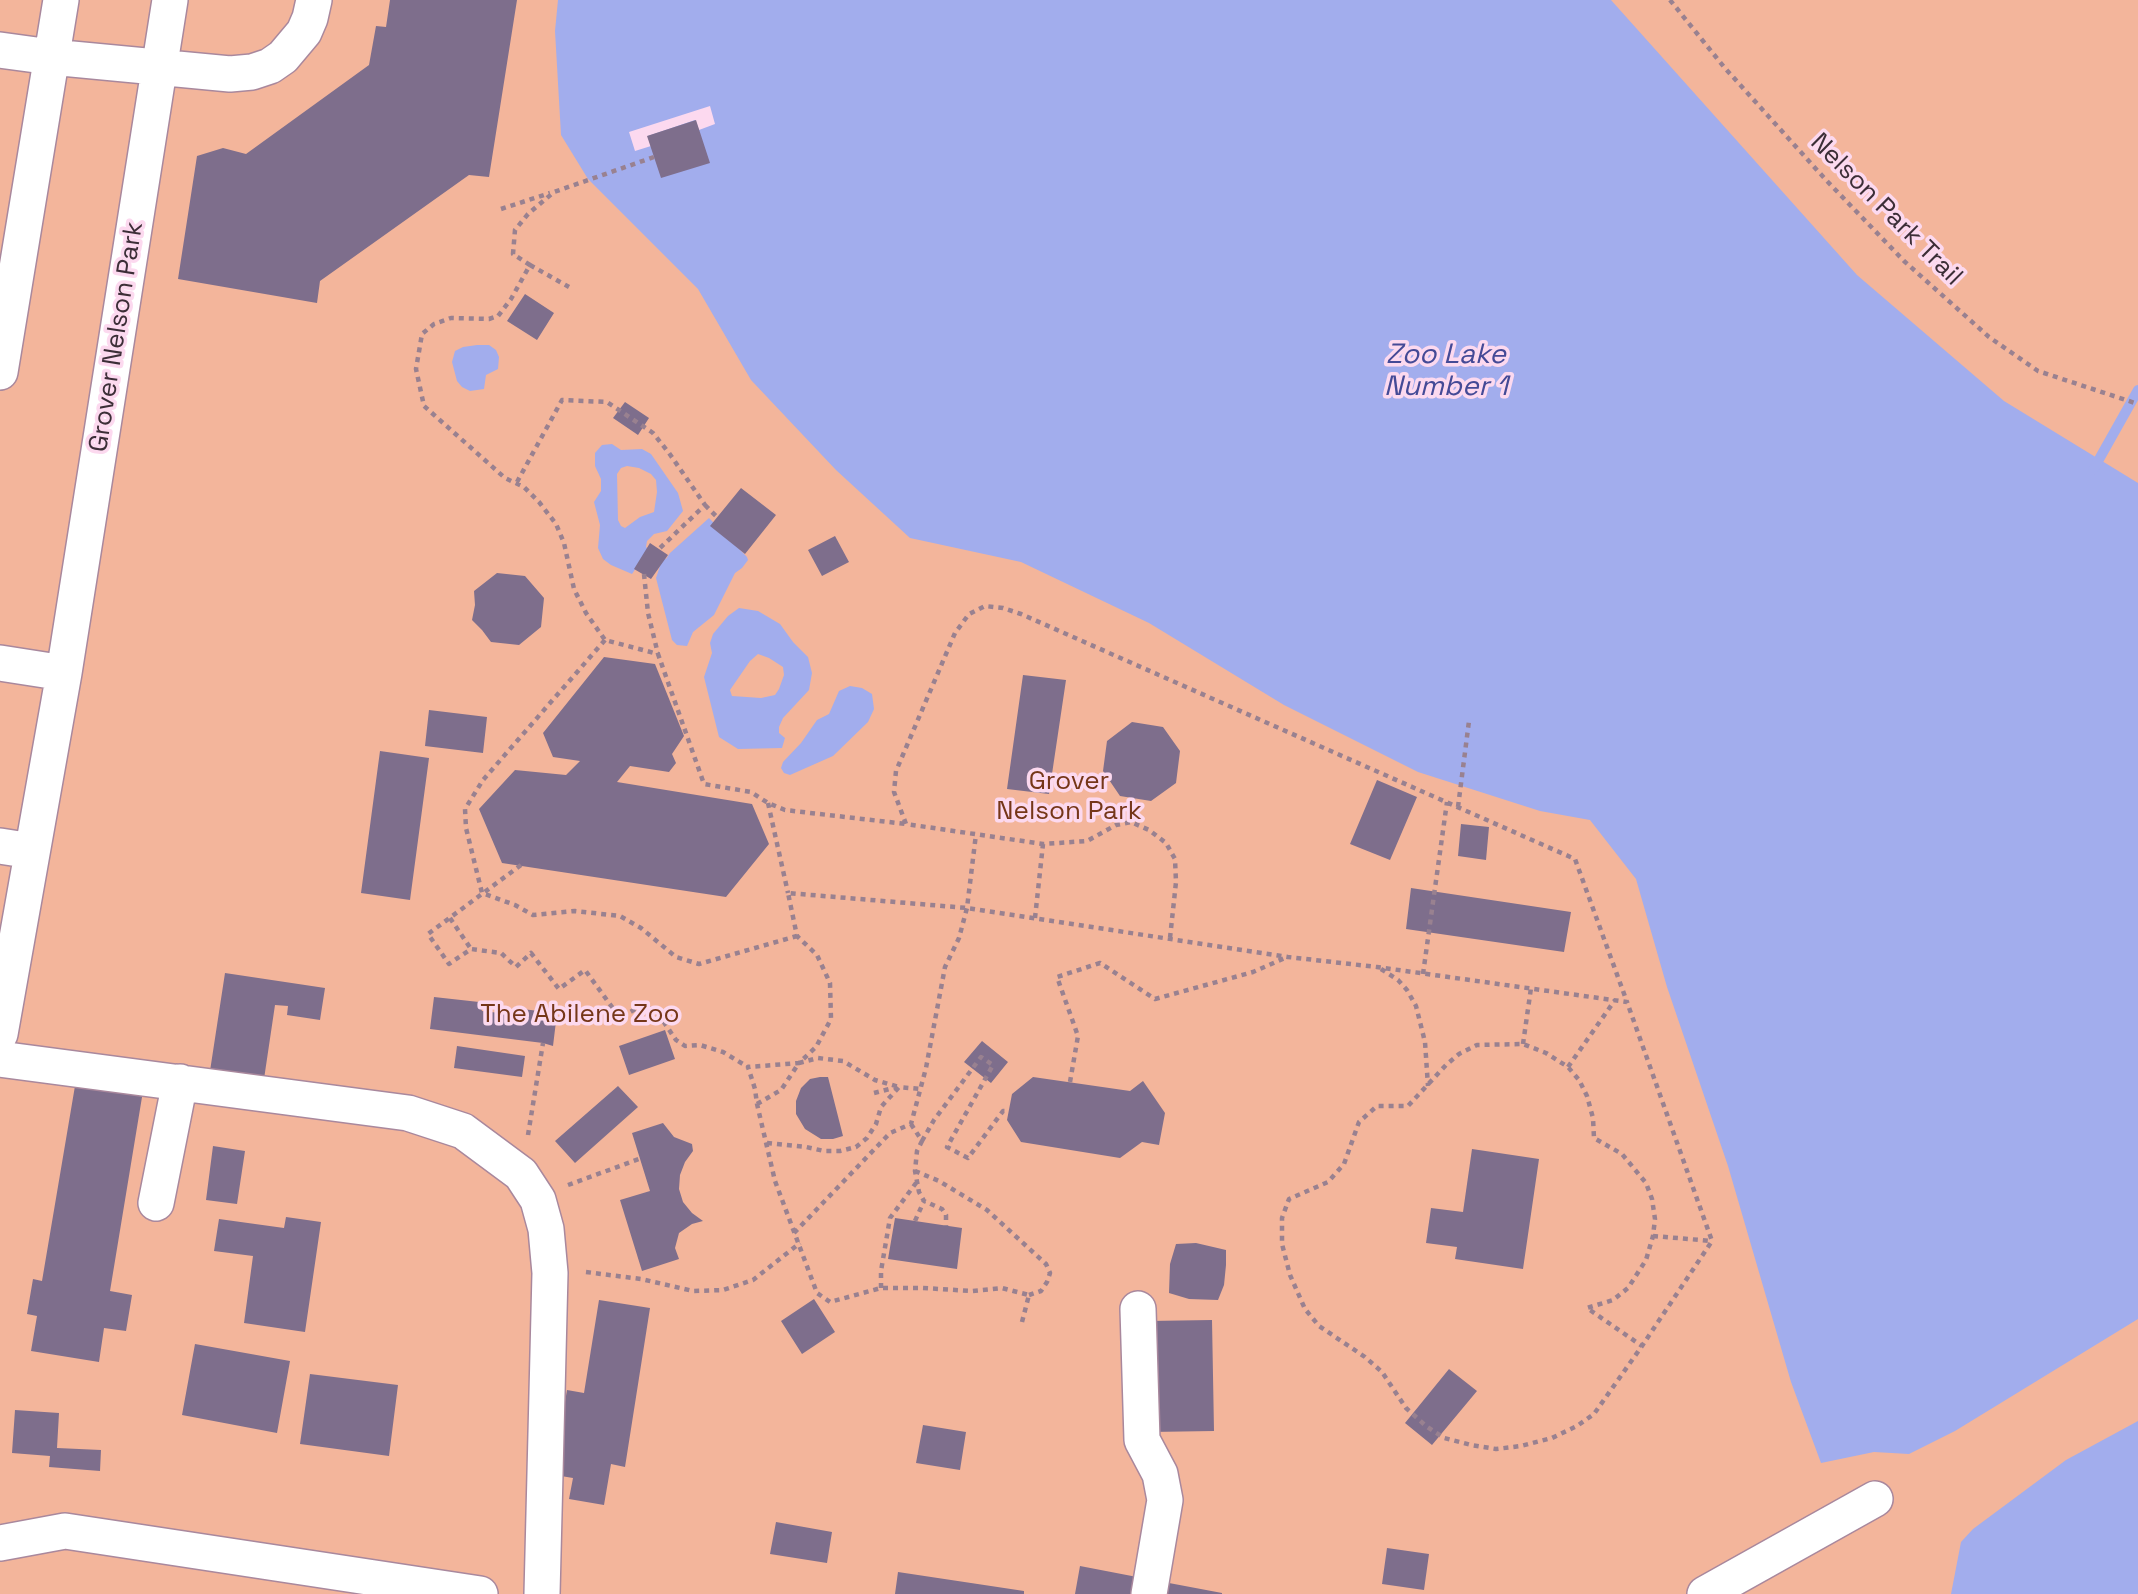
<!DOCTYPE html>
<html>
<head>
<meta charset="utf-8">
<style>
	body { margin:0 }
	canvas { display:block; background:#fcd9ef }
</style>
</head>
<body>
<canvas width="2138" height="1594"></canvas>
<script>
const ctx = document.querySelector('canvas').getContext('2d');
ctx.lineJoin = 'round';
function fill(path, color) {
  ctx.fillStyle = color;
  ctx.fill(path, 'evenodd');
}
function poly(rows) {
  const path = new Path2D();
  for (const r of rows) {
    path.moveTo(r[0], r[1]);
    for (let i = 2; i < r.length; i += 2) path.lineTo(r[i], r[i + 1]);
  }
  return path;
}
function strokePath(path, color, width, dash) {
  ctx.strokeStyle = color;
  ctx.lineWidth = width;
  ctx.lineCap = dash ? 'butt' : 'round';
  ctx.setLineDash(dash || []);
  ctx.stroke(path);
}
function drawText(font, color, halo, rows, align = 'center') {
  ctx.font = font + ' "Space Grotesk",sans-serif';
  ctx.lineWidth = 7;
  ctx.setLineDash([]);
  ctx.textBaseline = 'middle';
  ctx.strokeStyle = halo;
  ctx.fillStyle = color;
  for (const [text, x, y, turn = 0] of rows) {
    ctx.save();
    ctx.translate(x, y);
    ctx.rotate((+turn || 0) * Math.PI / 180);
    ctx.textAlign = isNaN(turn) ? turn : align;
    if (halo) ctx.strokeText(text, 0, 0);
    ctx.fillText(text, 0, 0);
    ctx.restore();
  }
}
const green = poly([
	[0,0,2138,0,2138,1594,0,1594]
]);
const water = poly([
	[558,0,1611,0,1857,275,2004,401,2138,483,2138,1319,1955,1431,1909,1454,1874,1452,1821,1463,1791,1382,1728,1166,1667,987,1636,879,1590,820,1540,811,1418,772,1284,705,1149,623,1021,562,910,538,836,470,751,380,698,289,588,179,561,135,555,31],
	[477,345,489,345,496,350,499,357,498,369,486,375,484,389,470,391,462,387,457,381,452,362,455,351,463,347],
	[612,444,621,450,642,449,651,454,678,493,683,511,667,531,654,534,647,541,646,547,648,549,666,559,670,553,709,518,747,557,748,560,742,568,735,573,714,615,693,632,687,646,677,645,672,640,656,578,660,566,644,556,632,574,611,565,603,559,598,548,600,525,594,502,601,491,601,479,595,466,595,453,602,445],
	[627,466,639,468,651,474,656,480,657,492,654,512,640,517,625,528,621,526,618,520,617,474,621,468],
	[739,608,758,611,780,624,793,642,808,657,812,673,809,690,783,718,779,727,779,733,785,738,782,748,738,749,719,737,704,677,712,653,710,643,713,634,728,616],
	[758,654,769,658,783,667,784,675,779,689,775,695,761,698,732,696,730,690,750,661],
	[850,686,862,688,872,694,874,709,868,722,833,756,790,775,784,773,781,768,783,762,801,743,817,720,829,714,839,691],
	[2138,1421,2138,1594,1951,1594,1961,1542,1973,1529,2066,1460]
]);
const pier = poly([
	[710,106,715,124,699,130,695,120,648,136,651,146,635,151,629,132]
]);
const stream = poly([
	[2093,470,2138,390]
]);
const building = poly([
	[390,0,517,0,489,177,469,175,320,281,317,303,178,279,197,156,223,148,246,154,369,65,376,26,386,27],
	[696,120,710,163,661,178,647,136],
	[525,294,554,313,537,340,507,321],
	[625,402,649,418,638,435,613,418],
	[741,488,776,515,745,554,710,526],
	[835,536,849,562,822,576,808,550],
	[650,543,668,555,651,579,634,569],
	[497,573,525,576,544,598,541,627,519,645,491,642,482,630,472,620,475,605,474,591],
	[604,657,655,664,684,736,672,754,676,763,669,772,630,766,617,782,752,804,769,844,726,897,502,863,479,809,515,770,566,775,580,761,553,757,543,733],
	[1023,675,1066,680,1049,794,1007,789],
	[429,710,487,717,483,753,425,746],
	[1132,722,1163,727,1180,751,1176,783,1151,801,1120,796,1103,771,1107,741],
	[380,751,429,758,410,900,361,893],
	[1377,780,1417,797,1390,860,1350,844],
	[1461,824,1489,827,1486,860,1458,856],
	[1411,888,1571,912,1564,952,1406,929],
	[225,973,325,988,320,1020,287,1015,288,1006,275,1005,264,1079,210,1071],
	[434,997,479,1002,482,1011,509,1014,513,1008,557,1013,553,1046,543,1043,430,1029],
	[665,1030,675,1059,629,1075,619,1046],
	[982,1041,1008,1062,991,1083,964,1062],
	[457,1046,525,1056,522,1077,454,1068],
	[820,1077,828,1077,843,1136,833,1139,821,1139,805,1129,796,1114,796,1101,801,1088,810,1079],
	[1033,1077,1130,1091,1143,1081,1165,1113,1159,1145,1142,1142,1120,1158,1021,1142,1007,1120,1012,1094],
	[76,1080,143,1091,110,1291,132,1295,126,1331,104,1328,99,1362,31,1351,37,1316,27,1314,33,1279,42,1281],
	[618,1086,638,1107,575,1163,555,1141],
	[663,1123,674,1137,692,1144,693,1151,685,1162,680,1175,679,1189,683,1202,692,1213,703,1221,692,1224,679,1233,675,1248,679,1259,642,1271,620,1200,650,1191,632,1133],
	[213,1146,245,1151,237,1204,206,1200],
	[1472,1149,1539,1159,1523,1269,1455,1259,1457,1247,1426,1243,1431,1208,1463,1212],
	[286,1217,321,1222,305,1332,244,1323,253,1256,214,1251,219,1219,284,1228],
	[895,1218,962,1228,957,1269,888,1259],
	[1196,1243,1226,1250,1226,1265,1224,1285,1218,1300,1189,1299,1169,1293,1170,1264,1176,1244],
	[814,1299,835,1332,802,1354,781,1321],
	[599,1300,650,1308,625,1467,611,1464,604,1505,569,1499,573,1478,561,1476,564,1457,556,1456,567,1390,584,1393],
	[1212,1320,1214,1431,1150,1432,1148,1321],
	[195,1344,290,1361,277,1433,182,1415],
	[1449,1369,1477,1391,1432,1445,1405,1423],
	[310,1374,398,1385,389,1456,300,1444],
	[15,1410,59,1413,57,1448,101,1450,100,1471,49,1467,50,1456,12,1453],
	[923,1425,966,1432,960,1470,916,1463],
	[776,1522,832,1532,827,1563,770,1554],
	[1387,1548,1429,1554,1424,1590,1382,1584],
	[1080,1566,1137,1577,1134,1594,1075,1594],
	[898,1572,1024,1591,1024,1594,895,1594],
	[1169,1583,1222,1593,1222,1594,1167,1594]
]);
const path = poly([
	[1670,0,1724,67,1826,180,1904,261,1989,337,2038,371,2138,404],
	[654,157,554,192,528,214,515,230,513,254,530,265,511,299,498,316,489,319,451,318,434,324,422,334,416,369,424,406,505,478,524,487,539,502,556,524,564,543,574,589,586,613,605,640,658,654,704,784,751,792,768,803,785,810,906,824],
	[501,209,550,193],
	[530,265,569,287],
	[517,482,562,400,607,402,653,433,669,453,705,505,659,549],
	[705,505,717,517],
	[644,574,648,613,658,654],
	[605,640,483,780,465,809,466,828,482,893,515,905,533,915,575,911,620,916,641,928,676,957,699,964,797,936],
	[768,803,788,893],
	[1458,807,1469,721],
	[1131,822,1133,798],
	[521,865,428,934,449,964,471,949,501,953,516,967,531,953,559,989,585,970,620,1018,637,1008,647,1007,657,1012,676,1040,685,1046,700,1045,723,1052,748,1067],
	[450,918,471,949],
	[1035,918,1043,844],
	[1170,938,1176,882,1175,859,1166,843,1149,830,1131,822,1116,825,1087,841,1043,844,906,824,894,792,896,771,955,633,969,614,985,606,1003,608,1021,614,1575,859,1627,1002],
	[1381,969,1398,980,1407,990,1416,1006,1425,1042,1428,1086],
	[1423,974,1447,802],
	[1523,1044,1531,988],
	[1568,1067,1615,1000],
	[1070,1082,1078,1036,1057,977,1100,963,1155,999,1253,972,1287,957],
	[874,1093,897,1087],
	[757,1104,781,1090,799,1063,818,1058,843,1061,875,1080,899,1087],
	[911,1124,922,1141,917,1151,915,1171,919,1192,924,1201,942,1209,946,1215,946,1226],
	[528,1135,543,1043],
	[922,1141,934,1120,981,1057,993,1065,947,1147,968,1158,1003,1111,1009,1111],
	[767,1143,806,1147,824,1151,840,1151,856,1147,867,1138,876,1124,881,1107,899,1087,920,1089],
	[915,1171,939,1181,987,1210,1046,1264,1050,1273,1047,1282,1041,1291,1029,1295],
	[568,1185,639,1159],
	[915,1221,924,1201],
	[794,1233,890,1133,911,1124,926,1068,945,967,959,938,967,908,976,834],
	[1653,1236,1712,1241],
	[586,1272,641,1279,693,1291,723,1290,753,1280,800,1243],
	[881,1288,881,1271,890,1218,916,1183],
	[1022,1322,1029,1295,1002,1288,972,1291,923,1288,881,1288,830,1302,817,1293,775,1181,757,1104,755,1089,748,1067,799,1063,816,1047,831,1019,830,983,817,955,797,936,788,893,967,908,1288,957,1377,967,1627,1002,1712,1241,1642,1346,1594,1414,1577,1426,1552,1438,1521,1446,1496,1449,1471,1445,1444,1438,1426,1426,1406,1408,1382,1372,1365,1357,1319,1326,1305,1309,1290,1275,1282,1244,1282,1218,1289,1199,1328,1182,1344,1164,1359,1122,1377,1106,1408,1106,1446,1065,1459,1054,1477,1045,1523,1044,1546,1053,1568,1067,1579,1080,1587,1096,1593,1118,1594,1138,1622,1154,1646,1183,1652,1199,1655,1219,1653,1236,1646,1260,1628,1288,1613,1300,1587,1308,1642,1346]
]);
const minor = poly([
	[0,50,51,57,230,74,252,72,270,66,283,57,304,32,310,18,314,0],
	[0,372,61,0],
	[0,663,64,673],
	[0,846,32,851],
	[0,1034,64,673,170,0],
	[0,1059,408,1113,463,1131,521,1174,538,1200,546,1229,550,1273,542,1594],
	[156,1203,180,1082],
	[1138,1309,1142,1440,1160,1474,1165,1500,1149,1594],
	[0,1543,65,1531,480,1594],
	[1705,1594,1875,1499]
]);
const streetNames = [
	["Nelson Park Trail",1886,210,45],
	["Grover Nelson Park",117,337,-81]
];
const parkNames = [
	["Grover",1069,782],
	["Nelson Park",1069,812],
	["The Abilene Zoo",580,1015]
];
const waterNames = [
	["Zoo Lake",1446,355],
	["Number 1",1446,387]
];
fill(green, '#f3b59b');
fill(water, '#a2aded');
fill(pier, '#fcd9ef');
strokePath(stream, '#a2aded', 10);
fill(building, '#7e6e8c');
strokePath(minor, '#a9889d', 38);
strokePath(path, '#998190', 4.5, [5, 5]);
strokePath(minor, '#fff', 35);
drawText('26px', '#3c2e37', '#fcd9ef', streetNames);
drawText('26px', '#753618', '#fcd9ef', parkNames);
drawText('italic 28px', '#444a96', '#fcd9ef', waterNames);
</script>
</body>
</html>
